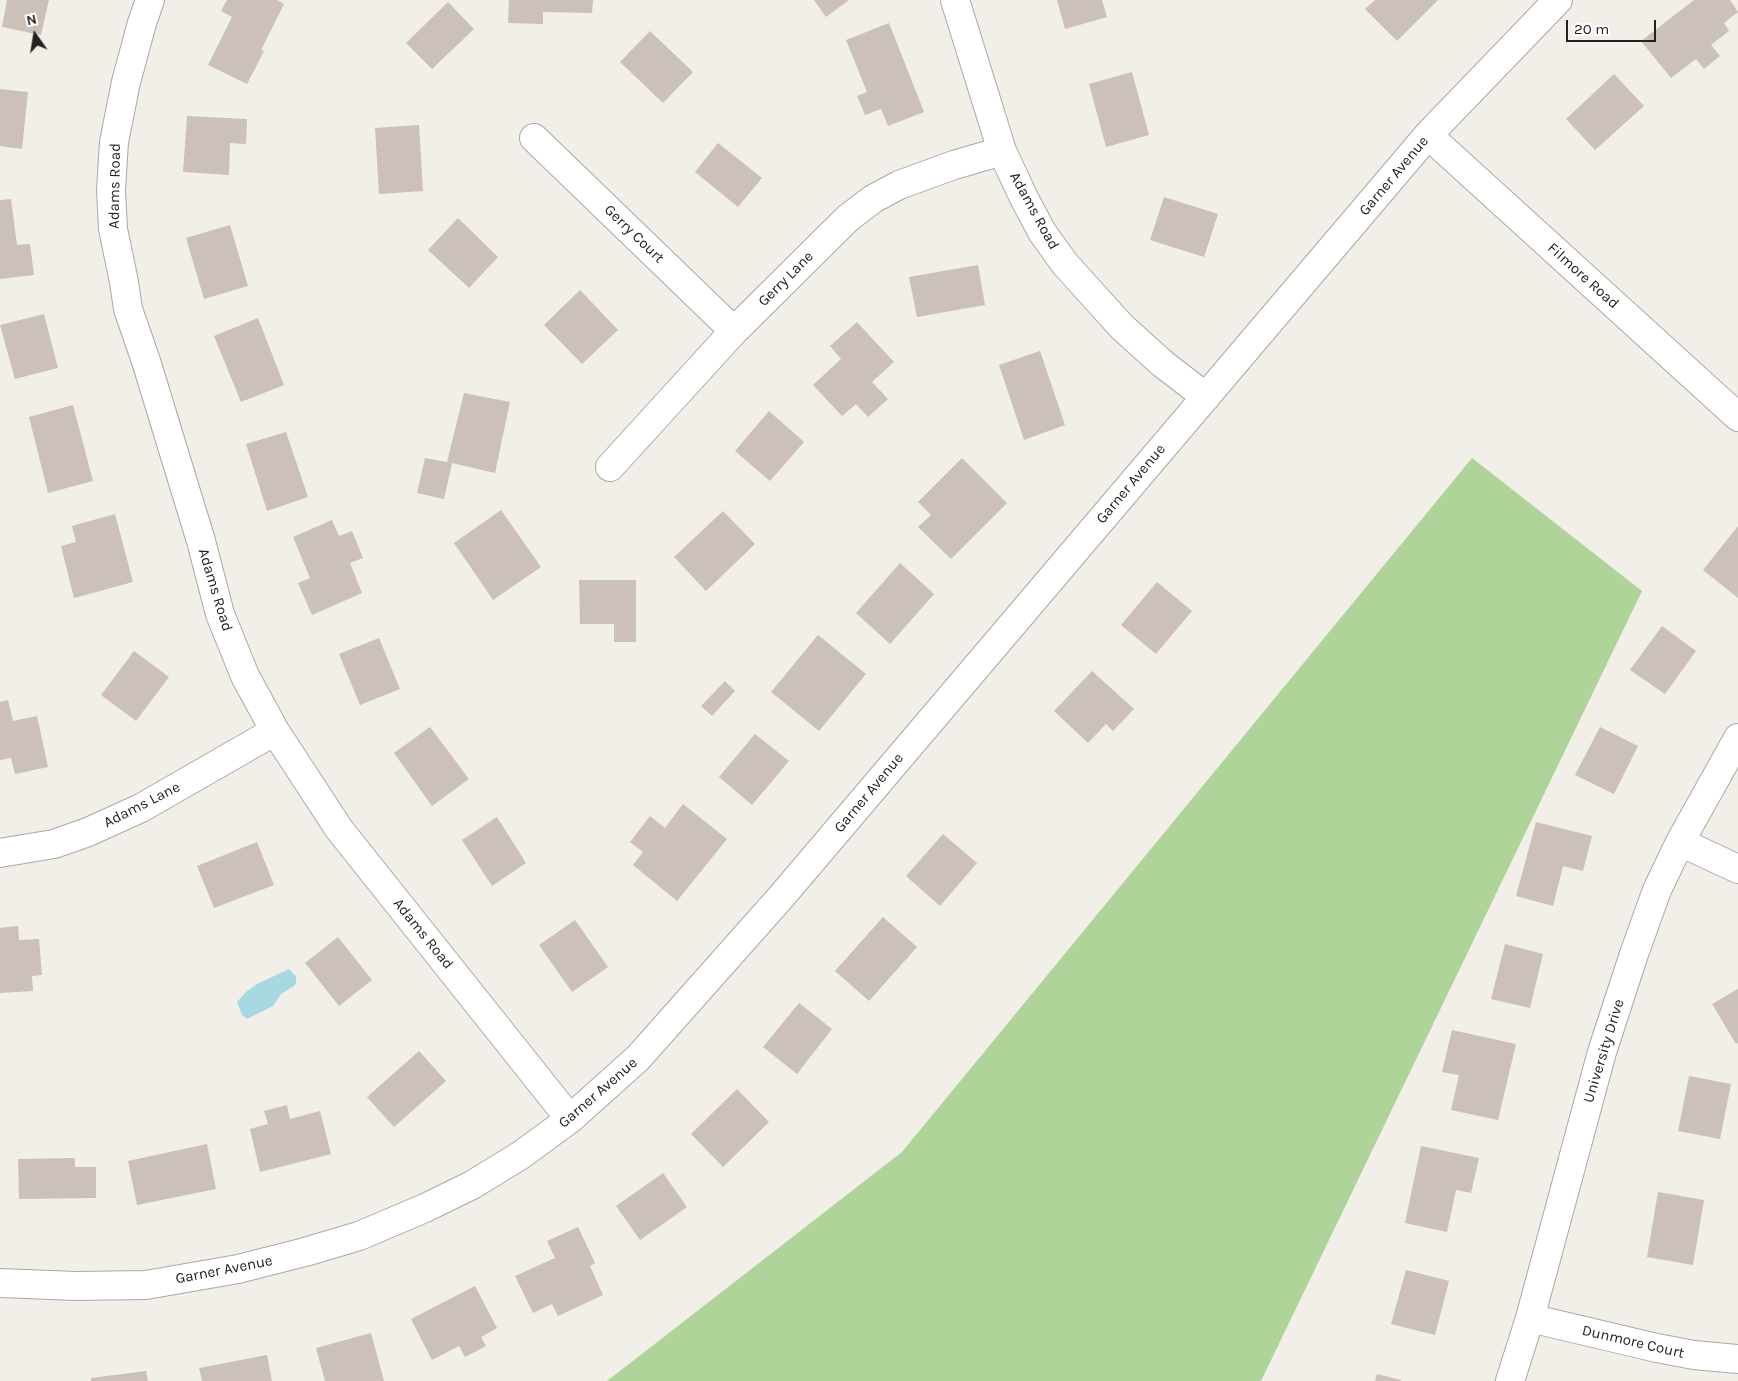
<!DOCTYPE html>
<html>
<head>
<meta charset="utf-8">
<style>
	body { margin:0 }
	#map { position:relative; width:1738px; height:1381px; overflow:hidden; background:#f2eee8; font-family:Karla,sans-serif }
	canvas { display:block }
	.north { position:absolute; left:10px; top:10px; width:50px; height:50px; -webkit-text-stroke:4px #fff; paint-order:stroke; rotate:347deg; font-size:14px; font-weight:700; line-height:20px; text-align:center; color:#222 }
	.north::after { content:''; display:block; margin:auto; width:18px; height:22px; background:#222; clip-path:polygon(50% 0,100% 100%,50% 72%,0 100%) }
	.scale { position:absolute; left:1566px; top:20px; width:90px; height:22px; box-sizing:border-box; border:2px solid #222; border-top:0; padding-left:6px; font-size:15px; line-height:18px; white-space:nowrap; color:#222; -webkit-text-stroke:4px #fff; paint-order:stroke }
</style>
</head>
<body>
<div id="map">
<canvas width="1738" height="1381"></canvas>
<div class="north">N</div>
<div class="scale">20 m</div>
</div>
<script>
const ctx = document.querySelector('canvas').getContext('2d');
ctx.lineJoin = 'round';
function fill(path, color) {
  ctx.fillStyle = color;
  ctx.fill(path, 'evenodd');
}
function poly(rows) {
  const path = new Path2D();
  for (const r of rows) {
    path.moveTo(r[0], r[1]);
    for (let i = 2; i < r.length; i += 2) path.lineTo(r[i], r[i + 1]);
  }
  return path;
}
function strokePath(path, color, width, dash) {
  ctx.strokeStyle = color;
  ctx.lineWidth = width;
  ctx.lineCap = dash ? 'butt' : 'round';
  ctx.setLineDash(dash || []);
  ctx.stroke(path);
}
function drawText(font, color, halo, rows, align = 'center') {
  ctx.font = font + ' Karla,sans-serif';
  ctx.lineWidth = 5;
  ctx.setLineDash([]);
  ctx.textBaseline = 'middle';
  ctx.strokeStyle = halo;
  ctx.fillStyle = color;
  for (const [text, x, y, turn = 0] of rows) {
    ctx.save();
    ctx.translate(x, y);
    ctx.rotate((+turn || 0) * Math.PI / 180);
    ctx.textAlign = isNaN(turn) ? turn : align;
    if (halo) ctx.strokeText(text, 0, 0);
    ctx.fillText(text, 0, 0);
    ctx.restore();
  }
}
const forest = poly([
	[1472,458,1642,591,1261,1381,607,1381,902,1152]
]);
const water = poly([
	[289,969,296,976,296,983,294,986,281,994,273,1006,247,1019,242,1015,237,1002,246,992,257,984]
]);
const building = poly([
	[7,0,49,0,41,35,2,27],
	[227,0,277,0,284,4,261,50,264,51,247,84,208,65,232,17,221,11],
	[509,0,593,0,592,13,543,12,543,24,508,23],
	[814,0,849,0,826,17],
	[1057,0,1102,0,1107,17,1065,29],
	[1375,0,1438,0,1397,41,1365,9],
	[1694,0,1730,0,1738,12,1724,23,1729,31,1711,45,1720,56,1704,69,1696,59,1671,78,1641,41],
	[448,2,474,29,432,69,406,43],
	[889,23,924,112,888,126,881,109,865,115,857,96,867,92,846,40],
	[650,31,693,72,663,103,620,62],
	[1132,72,1149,135,1106,147,1089,84],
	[1614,74,1644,106,1595,150,1566,119],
	[0,89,28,92,22,149,0,146],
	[187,116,247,119,246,144,230,143,229,175,183,172],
	[419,125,423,191,379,194,375,128],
	[718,143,762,178,738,207,695,172],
	[1164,197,1218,214,1204,257,1150,240],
	[11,199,17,245,30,244,34,275,0,279,0,200],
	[458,218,498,257,469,288,428,250],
	[230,225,248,286,204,299,186,238],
	[978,265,985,305,917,317,909,277],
	[580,290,618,330,582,364,544,325],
	[44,314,58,368,15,379,0,325],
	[258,318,284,385,241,402,214,336],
	[857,322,894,362,872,382,888,399,868,417,856,404,842,416,813,385,841,359,830,346],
	[1040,351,1065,425,1024,440,999,365],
	[464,393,510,402,495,473,452,463,444,499,417,493,425,458,447,462],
	[73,405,93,481,48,493,29,417],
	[769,411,804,442,770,481,735,451],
	[286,432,308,497,267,511,246,444],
	[962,458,1007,503,951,559,918,527,931,515,918,502],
	[501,510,541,567,493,600,454,543],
	[723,511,755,544,706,591,674,557],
	[115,514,133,582,74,598,61,546,76,542,72,526],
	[332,520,339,536,352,531,363,558,350,563,362,593,312,615,298,583,310,578,293,537],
	[1738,526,1738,598,1703,570],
	[900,563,934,594,890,644,856,613],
	[579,580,636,580,636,642,614,642,614,624,580,624],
	[1157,582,1192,611,1156,654,1121,625],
	[1662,626,1696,651,1665,694,1630,670],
	[818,635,866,674,819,731,771,692],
	[379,638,400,689,360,705,339,654],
	[134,651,169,677,136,721,101,695],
	[1092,671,1134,709,1113,731,1106,724,1088,743,1054,711],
	[725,681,735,691,712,716,701,706],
	[8,700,13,721,37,716,48,767,15,774,11,758,0,760,0,702],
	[430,727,469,779,432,806,394,753],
	[1600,727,1638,746,1614,794,1575,775],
	[755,734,789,761,752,805,719,777],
	[683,804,727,839,677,901,633,865,643,852,630,842,650,816,665,828],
	[497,817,526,863,492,886,462,840],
	[1536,822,1592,836,1583,871,1563,866,1553,906,1516,896],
	[943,834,977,863,940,906,906,876],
	[257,842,274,885,214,908,197,866],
	[883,917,917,947,869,1001,835,971],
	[575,920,608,967,572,992,539,945],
	[18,926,19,940,39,939,42,975,32,976,33,991,0,993,0,928],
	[338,937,372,980,339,1006,305,963],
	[1505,944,1543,954,1530,1008,1491,999],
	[1738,989,1738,1043,1736,1044,1712,1004],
	[799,1003,832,1029,797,1074,763,1047],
	[1452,1030,1516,1044,1498,1120,1451,1110,1459,1075,1442,1072],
	[419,1051,446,1081,394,1127,367,1097],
	[1689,1076,1731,1084,1720,1139,1678,1131],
	[737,1089,769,1122,723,1167,691,1134],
	[287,1105,290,1119,320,1111,331,1154,260,1172,250,1129,268,1124,264,1111],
	[207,1144,216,1189,137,1205,128,1161],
	[1421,1146,1479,1158,1471,1193,1456,1190,1447,1232,1405,1223],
	[75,1158,75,1167,96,1167,96,1198,19,1199,18,1159],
	[663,1173,687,1207,640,1240,616,1206],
	[1658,1192,1704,1200,1693,1265,1647,1257],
	[578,1227,595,1263,590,1266,603,1295,558,1316,552,1304,533,1313,515,1276,555,1258,547,1241],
	[1406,1270,1449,1281,1435,1335,1391,1324],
	[475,1286,497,1328,481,1337,486,1346,465,1357,459,1346,432,1360,411,1319],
	[371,1333,384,1381,325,1381,316,1348],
	[267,1355,272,1381,202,1381,199,1368],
	[146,1371,148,1381,91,1381,91,1378],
	[1377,1374,1401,1380,1401,1381,1375,1381]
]);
const minor = poly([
	[150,0,142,23,126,82,114,142,111,190,113,229,124,282,128,309,146,361,201,541,220,614,245,676,275,731,339,829,570,1119],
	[955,0,1002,151,1023,196,1042,232,1065,264,1122,327,1163,364,1206,397],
	[1428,135,1738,417],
	[534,138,734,331],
	[610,467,734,331,848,218,873,199,899,185,954,165,1002,151],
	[1680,842,1738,869],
	[0,853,54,844,88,832,141,808,275,731],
	[0,1283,76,1286,146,1285,238,1269,305,1252,359,1236,425,1208,472,1185,521,1155,570,1119,638,1058,781,897,1428,135,1558,0],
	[1530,1318,1657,1348,1694,1355,1738,1359],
	[1510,1381,1530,1318,1602,1052,1634,954,1657,890,1680,842,1738,738]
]);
const streetNames = [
	["Garner Avenue",1394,176,-50],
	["Adams Road",115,186,-89],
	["Adams Road",1034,211,61],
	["Gerry Court",634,234,44],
	["Filmore Road",1583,276,42],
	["Gerry Lane",786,279,-45],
	["Garner Avenue",1131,484,-50],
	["Adams Road",215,590,73],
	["Garner Avenue",869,793,-50],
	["Adams Lane",142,805,-27],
	["Adams Road",423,934,51],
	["University Drive",1604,1051,-73],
	["Garner Avenue",598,1093,-41],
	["Garner Avenue",224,1270,-11],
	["Dunmore Court",1633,1342,13]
];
fill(forest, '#afd49a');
fill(water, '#a6d9e2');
fill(building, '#cbc0ba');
strokePath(minor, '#a9a9a9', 30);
strokePath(minor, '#fff', 28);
drawText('15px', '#222', '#fff', streetNames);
</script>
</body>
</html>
